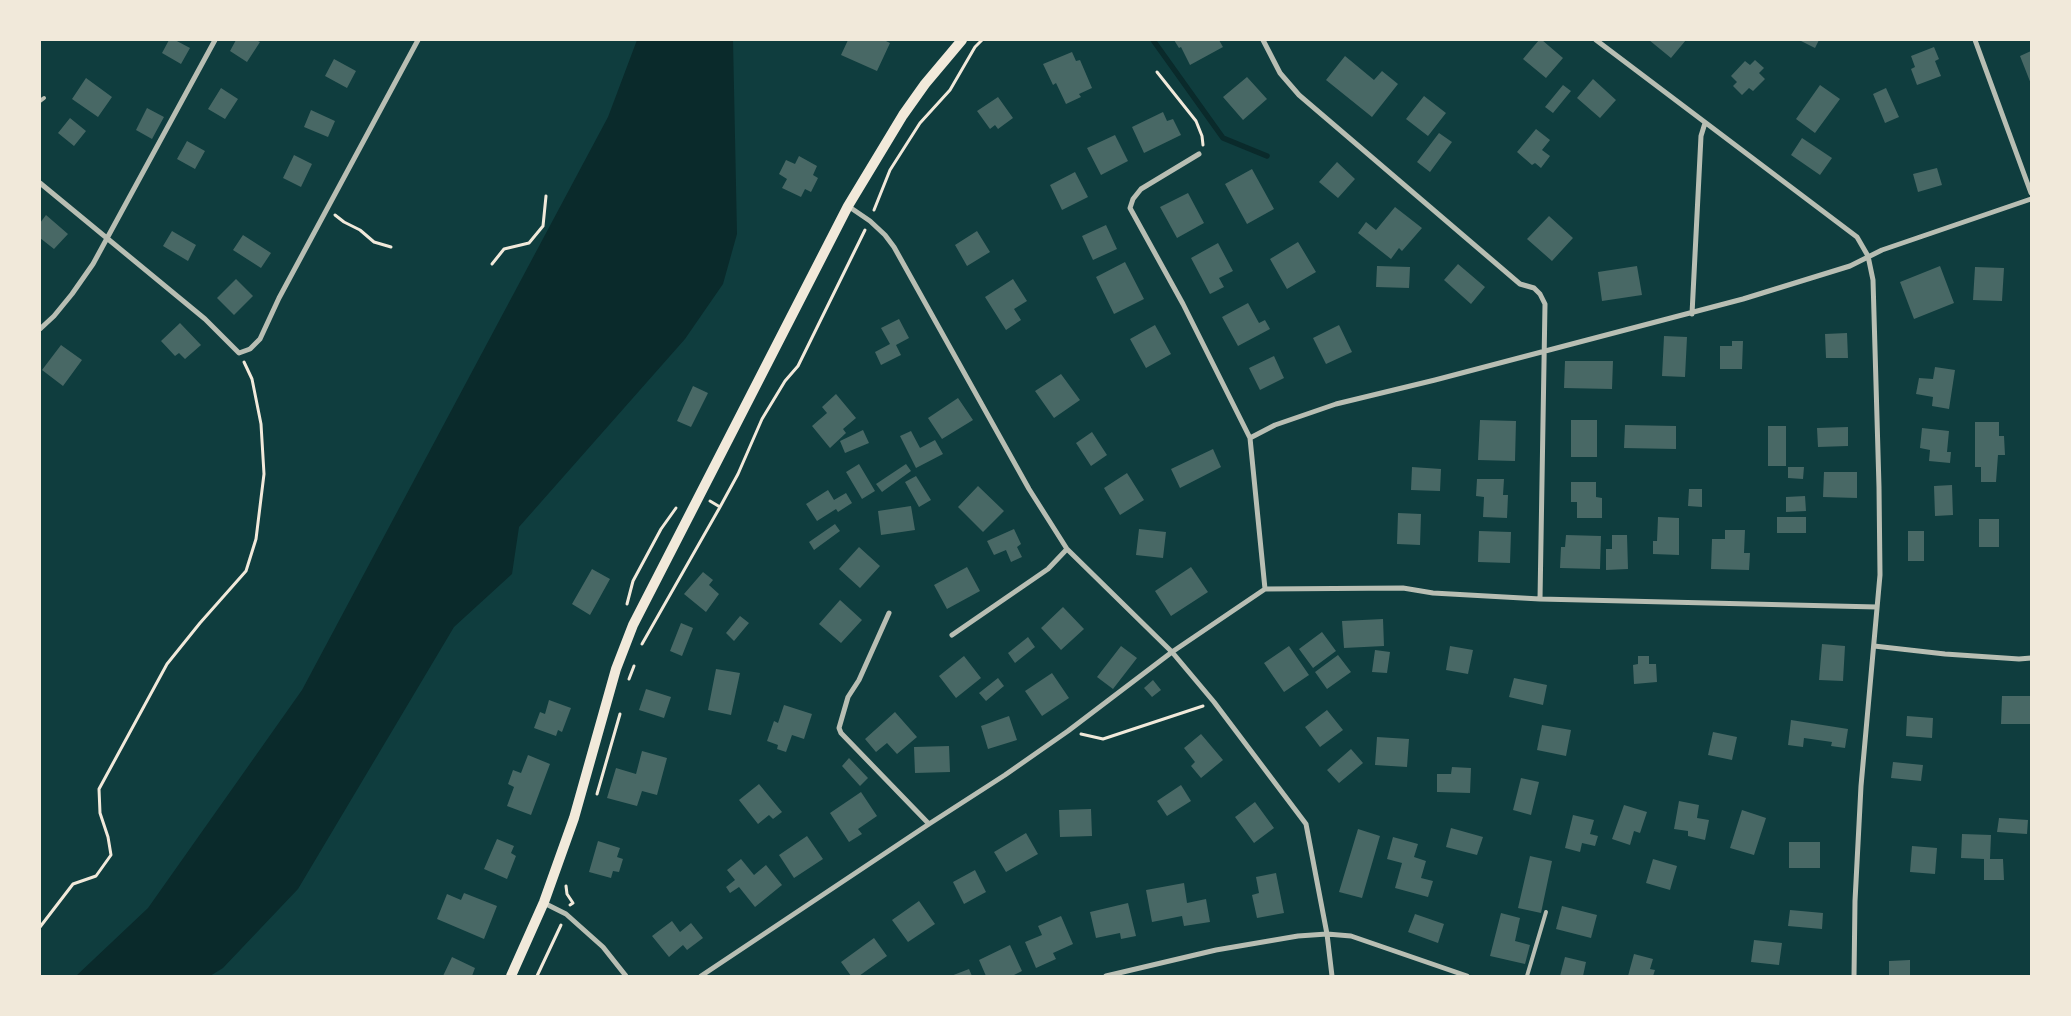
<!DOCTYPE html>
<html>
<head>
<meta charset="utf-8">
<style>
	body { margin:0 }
	#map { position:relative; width:2071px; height:1016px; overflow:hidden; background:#0f3d3e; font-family:"DejaVu Sans",sans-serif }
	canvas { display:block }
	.frame { position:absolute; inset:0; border:41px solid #f1e9da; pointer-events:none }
</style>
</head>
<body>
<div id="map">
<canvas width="2071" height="1016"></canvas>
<div class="frame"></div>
</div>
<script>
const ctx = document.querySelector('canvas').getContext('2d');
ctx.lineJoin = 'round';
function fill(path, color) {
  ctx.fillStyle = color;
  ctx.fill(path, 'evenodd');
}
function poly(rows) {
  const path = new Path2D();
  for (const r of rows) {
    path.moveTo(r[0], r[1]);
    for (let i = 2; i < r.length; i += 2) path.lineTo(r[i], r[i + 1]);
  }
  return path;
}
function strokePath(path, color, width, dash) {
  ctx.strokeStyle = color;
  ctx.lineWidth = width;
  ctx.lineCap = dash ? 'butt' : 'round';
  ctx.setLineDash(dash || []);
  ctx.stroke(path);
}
const water = poly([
	[637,40,733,40,737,234,723,284,685,339,519,527,512,574,454,627,298,889,223,968,210,976,76,976,148,908,302,690,608,117]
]);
const stream = poly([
	[1153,40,1223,138,1267,156]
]);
const building = poly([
	[169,40,175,40,190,48,181,64,162,53],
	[236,40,256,40,260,42,247,62,230,51],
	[848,40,884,40,890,43,877,71,841,55],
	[1174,40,1219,40,1223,47,1190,65,1181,47,1179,48],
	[1539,40,1542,40,1563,58,1546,78,1523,59],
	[1649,40,1686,40,1671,58],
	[1799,40,1819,40,1815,48],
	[1934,47,1939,59,1935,61,1941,76,1917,85,1911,69,1915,67,1911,56],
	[2031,51,2031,84,2020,56],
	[1072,52,1076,61,1080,60,1092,88,1079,94,1081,97,1066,104,1056,83,1053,85,1043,64],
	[1345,56,1374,80,1382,71,1398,84,1372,117,1326,80],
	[334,59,356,71,347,88,325,76],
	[1755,60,1764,68,1759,73,1765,79,1753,91,1749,88,1742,95,1733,86,1737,82,1731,76,1745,61,1750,65],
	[1247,77,1267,99,1243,120,1223,97],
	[86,78,112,97,98,117,72,99],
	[1593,79,1616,100,1600,118,1577,98],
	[1563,85,1571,91,1553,113,1545,107],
	[1820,85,1840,99,1815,133,1796,119],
	[221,88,238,99,225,119,208,109],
	[1886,88,1899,117,1885,123,1873,94],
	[1424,96,1446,113,1428,136,1406,119],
	[998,97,1013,118,998,129,995,125,990,129,977,111],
	[147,108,164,117,152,139,136,130],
	[311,110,335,121,328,137,304,127],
	[1163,112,1167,121,1173,119,1181,135,1144,153,1132,127],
	[70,118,86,131,74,146,58,133],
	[1536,129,1550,140,1542,150,1550,156,1541,168,1535,163,1532,165,1517,152],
	[1439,133,1452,142,1430,172,1417,162],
	[1115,135,1128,161,1101,175,1087,148],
	[1802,138,1832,158,1820,175,1791,155],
	[187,141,205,151,195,169,177,159],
	[294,155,312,164,301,187,283,178],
	[799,156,817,166,813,175,818,178,811,192,805,189,801,197,782,188,787,179,779,174,786,160,795,164],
	[1337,162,1355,179,1338,198,1319,182],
	[1937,168,1942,185,1918,192,1913,174],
	[1252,169,1274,209,1247,224,1225,184],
	[1075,172,1088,197,1062,210,1050,185],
	[1188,193,1204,223,1177,238,1160,207],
	[1395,207,1422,228,1402,251,1399,248,1391,259,1358,233,1366,222,1376,230],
	[46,215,68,234,54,249,40,238,40,223],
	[1549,216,1573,238,1552,261,1527,239],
	[1106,225,1117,249,1093,260,1082,236],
	[172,231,196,245,188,261,163,246],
	[977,231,990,252,967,266,955,245],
	[243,235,271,253,261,268,233,250],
	[1298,242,1316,272,1287,289,1270,259],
	[1218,243,1233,271,1219,278,1224,287,1210,294,1191,258],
	[1125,262,1144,299,1114,314,1096,277],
	[1458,264,1485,287,1471,304,1444,280],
	[1377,266,1410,267,1409,288,1376,287],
	[1637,266,1642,295,1602,301,1598,272],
	[1940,266,1954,303,1914,319,1900,282],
	[1975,267,2004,268,2002,301,1973,300],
	[236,279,253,296,234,315,217,298],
	[1013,279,1027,301,1014,309,1021,320,1006,330,985,297],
	[1248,303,1259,323,1265,320,1270,329,1238,346,1222,317],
	[899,319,909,338,896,345,901,355,881,365,875,352,890,344,881,328],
	[180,323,201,345,185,359,179,353,175,356,161,341],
	[1155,325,1171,354,1146,368,1130,339],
	[1339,325,1352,352,1326,364,1313,338],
	[1847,333,1848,358,1826,358,1825,334],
	[1664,336,1687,337,1685,377,1662,376],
	[1732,341,1743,341,1742,369,1720,369,1720,346,1732,346],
	[61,345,82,360,63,386,42,370],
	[1274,356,1284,378,1260,390,1249,368],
	[1565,361,1613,361,1612,389,1564,388],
	[1935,367,1955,370,1949,409,1932,406,1933,397,1916,394,1919,378,1933,379],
	[1061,374,1080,400,1054,418,1035,391],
	[693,386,708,393,691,427,677,421],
	[836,394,856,418,843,429,846,433,830,448,812,426,827,413,822,407],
	[958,398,973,420,942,439,928,418],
	[1480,420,1516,421,1515,461,1478,460],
	[1571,420,1597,420,1597,457,1571,457],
	[1975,422,1999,422,1999,436,2004,436,2005,455,1998,455,1996,482,1981,482,1981,467,1975,467],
	[1625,425,1676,426,1676,449,1624,448],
	[1768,426,1786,426,1786,466,1768,466],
	[1848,427,1848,446,1818,447,1817,428],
	[1922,428,1949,431,1947,452,1951,452,1950,463,1929,461,1930,450,1920,448],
	[863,430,869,443,845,453,840,441],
	[911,431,920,448,935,440,943,454,916,468,900,436],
	[1092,432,1107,455,1091,466,1076,443],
	[1213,449,1221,467,1180,488,1171,469],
	[859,464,875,491,862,499,846,472],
	[906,464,911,471,882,492,876,484],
	[1412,467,1441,469,1440,491,1411,490],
	[1788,467,1804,467,1803,479,1788,478],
	[1824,472,1857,472,1857,498,1823,497],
	[1127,473,1144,500,1120,515,1104,488],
	[916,476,931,500,919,507,905,482],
	[1477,479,1504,479,1503,495,1508,495,1507,518,1483,517,1484,497,1476,496],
	[1571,482,1596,482,1596,497,1602,498,1602,518,1577,518,1577,502,1571,502],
	[1952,485,1953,515,1935,516,1934,486],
	[978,486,1004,511,983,532,958,507],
	[1689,489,1702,489,1702,507,1688,506],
	[828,490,834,500,846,493,852,503,838,512,836,509,817,521,806,504],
	[1805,496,1806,511,1786,512,1786,497],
	[911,506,915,530,881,535,878,511],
	[1398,513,1421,514,1420,545,1397,544],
	[1658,517,1679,518,1679,555,1653,554,1653,541,1657,541],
	[1777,517,1806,517,1806,533,1777,533],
	[1979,519,1999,519,1999,547,1979,547],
	[835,524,840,531,814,550,809,542],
	[1014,529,1021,544,1017,547,1022,557,1011,562,1006,550,994,555,987,541],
	[1139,529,1166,532,1163,558,1136,555],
	[1725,530,1745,530,1744,553,1750,553,1749,570,1711,569,1712,539,1725,539],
	[1479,531,1511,532,1510,563,1478,562],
	[1908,531,1924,531,1924,561,1908,561],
	[1566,535,1601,536,1600,569,1560,568,1561,547,1565,547],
	[1612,535,1627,535,1628,569,1606,570,1606,549,1612,549],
	[859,547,880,566,860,588,839,569],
	[967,567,980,591,947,609,934,585],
	[1191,567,1208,592,1171,616,1155,591],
	[592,569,610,579,590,615,572,604],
	[703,572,713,580,709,585,719,594,706,612,684,594],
	[840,600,862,620,841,643,819,624],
	[1063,607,1084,629,1061,650,1041,628],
	[740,616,749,623,734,641,726,633],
	[1383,619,1384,646,1344,648,1342,621],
	[681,623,693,628,682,656,670,651],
	[1322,632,1336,651,1313,668,1299,649],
	[1028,637,1035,647,1015,663,1008,653],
	[1822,644,1845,646,1843,681,1819,680],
	[1121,646,1137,658,1113,689,1097,677],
	[1289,646,1309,675,1284,692,1264,663],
	[1450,646,1473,650,1468,674,1446,670],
	[1375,650,1390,652,1387,673,1372,672],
	[1338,655,1351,672,1327,689,1315,672],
	[964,656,981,678,956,698,939,676],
	[1638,656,1649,656,1649,664,1656,664,1657,682,1634,684,1633,665,1638,664],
	[716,669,740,673,731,715,708,710],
	[1052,673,1069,698,1042,716,1025,691],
	[998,678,1004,686,986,701,979,693],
	[1514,678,1547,685,1543,705,1509,697],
	[1153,680,1161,690,1152,697,1144,688],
	[646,689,671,697,664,718,639,710],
	[2002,696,2031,696,2030,724,2001,724],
	[549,700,571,708,562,732,558,730,556,736,534,728,540,712,545,714],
	[784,705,812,714,804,739,792,735,786,752,777,749,778,745,767,741,774,721,778,723],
	[1327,710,1343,730,1320,747,1305,727],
	[895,712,917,737,897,754,887,743,876,752,865,739],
	[1009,716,1017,740,988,749,981,726],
	[1907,716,1933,718,1932,738,1906,736],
	[1791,720,1848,729,1845,748,1831,746,1832,742,1804,738,1803,747,1788,745],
	[1542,725,1571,730,1566,756,1537,750],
	[1713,732,1737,737,1732,760,1708,755],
	[1201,734,1223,760,1201,778,1191,766,1195,762,1184,748],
	[1377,737,1409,739,1407,767,1375,765],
	[949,746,950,772,915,773,914,747],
	[1351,749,1363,763,1339,783,1327,770],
	[642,751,667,758,657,795,642,791,637,806,607,798,616,768,636,774],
	[528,755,550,764,531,815,507,806,514,787,508,784,513,770,521,773],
	[849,758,868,778,860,786,842,766],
	[1893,762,1923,765,1921,781,1891,778],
	[1452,767,1471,768,1470,793,1437,792,1437,774,1451,774],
	[1521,778,1539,782,1531,815,1513,810],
	[759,784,782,812,773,819,769,815,758,824,739,800],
	[1181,785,1191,801,1167,816,1157,801],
	[861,792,877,816,858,829,862,834,849,842,830,813],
	[1679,801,1699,805,1697,818,1709,820,1705,840,1688,836,1688,831,1674,829],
	[1255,802,1274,828,1254,843,1235,817],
	[1624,805,1647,812,1640,833,1634,831,1630,845,1612,839],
	[1091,809,1092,836,1060,837,1059,810],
	[1742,810,1766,818,1754,855,1730,848],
	[1573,815,1594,820,1590,834,1598,836,1595,846,1582,843,1580,852,1565,848],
	[1999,818,2028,820,2027,834,1997,832],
	[1451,828,1483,837,1477,855,1446,847],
	[1358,829,1380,836,1362,898,1339,892],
	[1026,833,1038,854,1006,872,994,852],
	[1962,834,1991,835,1990,859,2003,859,2004,880,1984,880,1984,859,1961,858],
	[807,836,823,859,794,878,779,855],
	[1393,837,1418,844,1414,857,1426,861,1421,878,1433,881,1428,897,1395,888,1402,863,1387,859],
	[497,839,514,846,511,853,516,856,507,879,484,869],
	[598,841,620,848,617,857,623,859,619,872,613,871,611,878,589,872],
	[1789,842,1820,842,1820,868,1789,868],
	[1912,846,1937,848,1935,874,1910,872],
	[1530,856,1552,861,1541,913,1518,908],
	[741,859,754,875,766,865,782,885,755,907,739,887,730,893,726,887,735,880,727,870],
	[1653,859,1677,866,1670,890,1646,883],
	[975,870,986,892,964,904,953,882],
	[1276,873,1284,913,1257,918,1252,895,1259,893,1256,877],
	[1184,883,1187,903,1206,899,1210,922,1184,926,1182,916,1152,922,1146,890],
	[464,893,497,906,484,939,437,919,447,894,461,900],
	[919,901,935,924,908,942,892,920],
	[1128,903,1136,936,1121,939,1120,933,1096,938,1090,912],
	[1562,906,1597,915,1591,938,1556,929],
	[1790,910,1823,913,1822,929,1788,926],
	[1501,913,1520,918,1515,941,1530,945,1525,964,1490,956],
	[1415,914,1444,924,1438,943,1408,932],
	[1061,916,1073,944,1053,953,1056,959,1036,968,1025,942,1042,935,1038,926],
	[672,921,680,932,691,923,703,938,687,950,683,945,669,957,652,936],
	[874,938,887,956,859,976,851,976,841,962],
	[1754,940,1782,943,1779,965,1751,962],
	[1010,945,1022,971,1012,976,986,976,979,960],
	[1634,954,1653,959,1650,969,1655,970,1653,976,1628,976],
	[452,957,475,968,472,976,443,976],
	[1565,957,1586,962,1583,976,1560,976],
	[1910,960,1910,976,1889,976,1889,961],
	[969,969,972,976,951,976]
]);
const path = poly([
	[1157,72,1196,121,1202,136,1203,145],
	[874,210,890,170,920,123,950,90,975,47,982,40],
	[335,215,344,222,360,230,374,242,391,247],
	[492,264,504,249,529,243,543,226,546,196],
	[710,501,720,507],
	[627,604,633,581,661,529,676,508],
	[642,644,720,507,738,474,762,419,785,381,798,366,865,230],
	[629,679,634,666],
	[1081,734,1103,739,1203,706],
	[597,794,620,714],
	[566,886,567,894,573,903,570,905],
	[40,927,73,884,96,876,111,855,108,837,100,813,99,789,167,664,200,623,246,571,256,539,264,474,261,424,252,379,244,362],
	[537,976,561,925]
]);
const service = poly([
	[40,101,44,98],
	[1527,976,1546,912]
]);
const minor = poly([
	[1263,40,1280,73,1299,95,1520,284,1534,288,1540,294,1545,304,1540,599],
	[1596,40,1857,237,1868,256,1873,280,1879,487,1880,575,1861,786,1855,901,1854,976],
	[1975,40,2031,193],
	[1199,154,1141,189,1133,199,1130,208,1183,304,1250,438,1265,589],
	[40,183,205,319,239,353,250,349,260,339,279,298,418,40],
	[848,206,870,221,885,235,894,247,1029,489,1067,549,1172,652,1214,702,1306,824,1327,934,1332,976],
	[1692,314,1701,136,1705,123],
	[40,329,54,316,72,294,93,264,215,40],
	[1250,438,1275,425,1336,404,1435,380,1743,299,1850,266,1882,250,2031,199],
	[889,613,859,680,848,697,839,728,841,733,929,824],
	[952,635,1048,569,1067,549],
	[1874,646,1945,654,2019,659,2031,658],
	[544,903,566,914,603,947,626,976],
	[701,976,929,824,1005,775,1068,731,1172,652,1265,589,1403,588,1433,593,1540,599,1877,607],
	[1106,976,1216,950,1298,936,1327,934,1351,936,1467,976]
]);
const secondary = poly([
	[511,976,544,902,574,818,616,669,633,625,848,206,903,115,925,84,962,40]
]);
fill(water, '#0a2a2b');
strokePath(stream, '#0a2a2b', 5.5);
fill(building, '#486865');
strokePath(path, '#f1e9da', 3);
strokePath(service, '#b8beb3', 4);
strokePath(minor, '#b8beb3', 5);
strokePath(secondary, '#f1e9da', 10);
</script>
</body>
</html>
